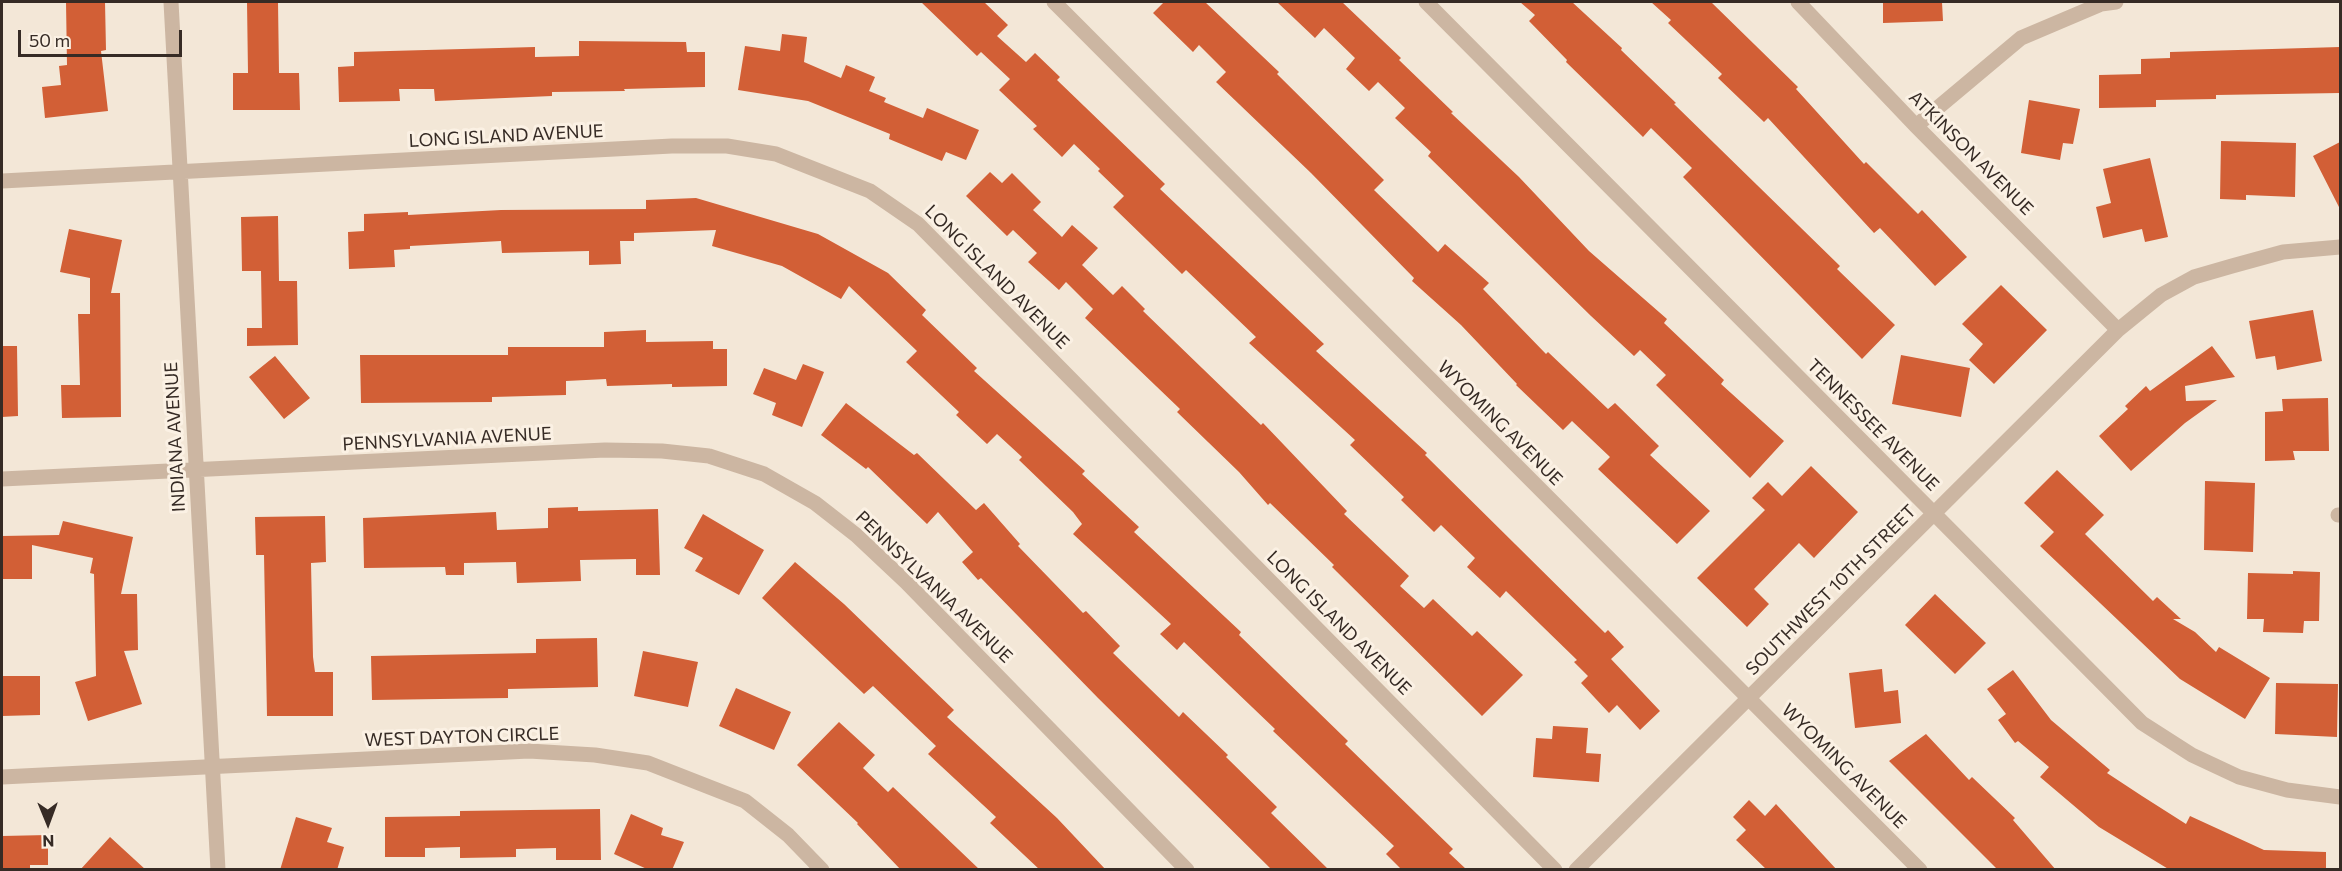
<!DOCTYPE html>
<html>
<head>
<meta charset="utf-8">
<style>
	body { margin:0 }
	#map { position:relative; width:2342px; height:871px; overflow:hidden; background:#f3e7d7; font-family:Commissioner,sans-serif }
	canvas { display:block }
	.frame { position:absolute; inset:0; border:3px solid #362b25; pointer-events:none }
	.north { position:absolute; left:18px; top:793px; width:60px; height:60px; -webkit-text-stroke:4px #fbf1e4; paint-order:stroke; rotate:179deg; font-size:16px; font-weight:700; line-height:24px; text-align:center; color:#362b25 }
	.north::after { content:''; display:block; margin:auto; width:21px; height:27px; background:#362b25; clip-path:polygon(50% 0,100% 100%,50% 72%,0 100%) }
	.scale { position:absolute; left:18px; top:30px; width:164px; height:27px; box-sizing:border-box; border:3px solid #362b25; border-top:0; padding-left:8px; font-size:18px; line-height:21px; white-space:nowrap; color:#362b25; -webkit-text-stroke:4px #fbf1e4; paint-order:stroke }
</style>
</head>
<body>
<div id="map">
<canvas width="2342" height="871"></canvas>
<div class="frame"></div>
<div class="north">N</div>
<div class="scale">50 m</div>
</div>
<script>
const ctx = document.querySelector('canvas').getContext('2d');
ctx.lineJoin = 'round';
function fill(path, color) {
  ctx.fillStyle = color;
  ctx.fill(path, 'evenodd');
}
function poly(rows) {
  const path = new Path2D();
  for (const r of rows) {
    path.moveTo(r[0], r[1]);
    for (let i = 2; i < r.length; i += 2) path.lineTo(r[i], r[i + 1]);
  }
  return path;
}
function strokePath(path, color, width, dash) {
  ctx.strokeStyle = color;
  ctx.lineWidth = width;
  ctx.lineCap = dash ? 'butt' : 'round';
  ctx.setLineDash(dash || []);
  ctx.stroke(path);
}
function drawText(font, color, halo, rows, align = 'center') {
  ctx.font = font + ' Commissioner,sans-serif';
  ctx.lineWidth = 6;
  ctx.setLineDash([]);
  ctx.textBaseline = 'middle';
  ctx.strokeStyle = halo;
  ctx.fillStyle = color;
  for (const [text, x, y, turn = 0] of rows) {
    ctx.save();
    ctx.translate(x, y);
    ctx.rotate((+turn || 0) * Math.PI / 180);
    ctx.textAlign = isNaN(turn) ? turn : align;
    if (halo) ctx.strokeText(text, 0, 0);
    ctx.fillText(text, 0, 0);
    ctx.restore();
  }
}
const building = poly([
	[66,2,105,2,106,50,101,51,108,111,45,118,42,87,61,85,59,66,67,65],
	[247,2,278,2,279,73,299,73,300,110,233,110,233,73,248,73],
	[921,2,984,2,1008,25,997,36,1026,62,1035,53,1060,77,1057,80,1165,184,1160,189,1324,344,1316,351,1427,453,1425,455,1605,633,1608,630,1624,647,1611,659,1660,711,1640,730,1617,705,1609,713,1581,683,1588,676,1574,662,1577,660,1506,591,1500,598,1467,567,1475,558,1441,525,1434,532,1401,500,1404,497,1350,445,1355,440,1249,343,1256,337,1186,270,1182,274,1113,207,1124,196,1098,171,1100,169,1074,144,1062,157,1033,129,1037,126,999,90,1010,79,981,52,977,56],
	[1164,2,1205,2,1279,72,1277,74,1384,180,1374,190,1438,252,1445,244,1489,283,1483,289,1546,354,1548,352,1608,409,1615,403,1659,446,1650,455,1710,511,1677,544,1598,469,1610,457,1572,421,1563,430,1516,385,1517,384,1461,325,1412,281,1414,278,1311,173,1216,82,1226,72,1199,45,1193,52,1153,13],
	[1277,2,1342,2,1401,58,1399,60,1453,112,1451,113,1519,177,1589,251,1667,319,1664,323,1724,380,1721,384,1784,441,1750,478,1656,385,1666,375,1640,350,1634,356,1591,316,1428,156,1431,152,1395,118,1405,108,1378,82,1369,91,1346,69,1355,58,1324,28,1315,38],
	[1520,2,1572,2,1622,48,1621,50,1676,103,1674,104,1840,266,1837,269,1895,325,1862,359,1683,177,1692,168,1651,128,1643,137,1566,62,1567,60,1529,21,1535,15],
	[1651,2,1711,2,1798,87,1796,89,1864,164,1866,162,1918,214,1922,210,1967,257,1935,286,1880,228,1874,233,1768,118,1764,122,1718,78,1722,74,1668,23,1671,20],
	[1883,2,1942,2,1943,21,1883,23],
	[782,34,807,37,804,62,841,78,846,65,875,77,869,91,886,98,884,102,923,118,927,108,979,130,966,160,946,152,942,161,889,139,890,134,808,101,738,90,745,46,780,51],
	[579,41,686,42,687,52,705,52,705,87,624,89,625,91,552,92,552,96,435,101,434,89,399,89,400,101,339,102,338,67,354,66,354,52,535,47,535,57,579,56],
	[2340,47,2340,93,2216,95,2216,99,2156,100,2156,107,2099,108,2099,75,2141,74,2141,59,2170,58,2170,52],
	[2029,100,2080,109,2073,144,2063,143,2060,160,2021,153],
	[2221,141,2296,143,2295,197,2246,195,2246,200,2220,199],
	[2340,142,2340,209,2313,156],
	[2150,158,2168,237,2145,242,2142,229,2103,238,2096,207,2111,203,2103,169],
	[990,172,1002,183,1012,173,1041,202,1033,210,1062,237,1072,225,1098,248,1082,265,1113,295,1122,286,1145,309,1143,311,1261,425,1263,423,1347,511,1344,514,1409,576,1400,586,1424,608,1433,599,1472,636,1477,631,1523,675,1482,716,1332,567,1334,565,1270,503,1268,505,1239,472,1177,412,1180,409,1085,318,1093,309,1066,282,1059,290,1028,262,1037,253,1013,230,1007,236,966,196],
	[696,198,818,234,888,273,926,310,922,315,977,368,974,371,1085,471,1082,474,1139,527,1134,532,1241,632,1239,635,1348,741,1345,744,1453,849,1449,853,1467,870,1402,870,1386,854,1394,846,1273,731,1275,729,1184,642,1177,650,1160,634,1171,624,1073,534,1082,524,1073,512,1019,460,1022,457,997,434,987,444,956,415,959,412,906,362,917,351,849,286,841,299,782,266,712,246,716,230,634,233,634,241,620,241,621,264,589,265,589,251,502,253,501,241,410,246,410,249,394,250,395,267,349,269,348,232,364,231,364,214,408,212,408,215,501,210,646,209,646,200],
	[278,216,279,281,297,281,298,345,247,346,247,328,262,328,261,271,242,271,241,217],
	[69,229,122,240,111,293,120,293,121,417,62,418,61,385,80,385,78,314,90,314,90,278,60,272],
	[2001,285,2047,330,1994,384,1969,360,1983,344,1962,324],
	[2313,310,2322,361,2277,370,2275,356,2256,359,2249,321],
	[646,330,646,342,713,341,713,349,727,349,727,386,672,387,672,384,607,386,606,379,566,381,566,395,492,397,492,402,361,403,360,355,508,355,508,347,604,347,604,332],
	[2,346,17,346,18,416,2,417],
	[2212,346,2235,377,2185,386,2186,401,2217,400,2185,423,2131,471,2099,436,2128,409,2125,406,2146,386,2150,391],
	[1901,355,1970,368,1961,417,1892,404],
	[275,356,310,398,284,419,249,377],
	[803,364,824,372,802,427,772,415,776,403,753,394,764,368,796,380],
	[2328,398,2329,451,2293,451,2295,460,2265,461,2265,412,2283,411,2282,399],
	[846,403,914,455,917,453,976,510,984,503,1020,544,1018,546,1083,613,1086,611,1120,646,1113,653,1179,717,1183,712,1228,755,1226,757,1277,807,1271,813,1329,870,1272,870,1098,698,981,578,978,580,962,562,973,552,938,512,927,524,868,467,866,469,821,435],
	[1811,466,1858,512,1814,558,1799,543,1754,589,1769,604,1747,627,1697,578,1765,510,1752,498,1768,482,1782,496],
	[2057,470,2104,515,2085,534,2153,601,2157,597,2181,619,2173,619,2195,632,2216,652,2219,647,2270,678,2245,719,2180,679,2040,546,2054,532,2024,503],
	[2205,481,2255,483,2253,552,2204,550],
	[578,507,578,511,658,509,660,575,636,575,636,559,580,560,581,581,517,583,516,562,464,563,464,575,446,575,445,567,364,568,363,518,496,512,497,530,548,528,548,508],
	[703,514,764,550,739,595,695,571,703,558,684,548],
	[325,516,326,562,311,563,313,657,315,672,333,672,333,716,267,716,264,555,256,555,255,517],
	[63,521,133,537,121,594,137,594,138,650,124,651,142,704,88,721,75,682,96,676,94,574,90,573,93,558,32,545,32,579,2,579,2,536,59,535],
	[795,562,844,604,954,710,947,717,1057,818,1106,870,1040,870,990,823,996,817,928,754,936,746,873,686,864,694,762,598],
	[2293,571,2320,572,2319,621,2304,621,2303,633,2263,632,2264,619,2247,619,2248,573,2293,574],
	[1935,594,1986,643,1955,674,1905,625],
	[597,638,598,687,508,689,508,698,372,700,371,656,536,653,536,639],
	[643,651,698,662,688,707,634,696],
	[1882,669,1884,692,1898,690,1901,723,1855,728,1849,673],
	[2013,670,2051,720,2110,770,2107,773,2142,796,2186,824,2190,816,2264,850,2326,852,2326,870,2170,870,2099,827,2040,777,2049,767,2018,741,2015,743,1998,720,2006,714,1987,689],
	[2,676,40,676,40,715,2,716],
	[2276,683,2338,684,2337,737,2275,734],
	[736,688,791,712,774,750,719,726],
	[839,722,875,755,863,768,888,792,893,787,980,870,901,870,857,824,858,823,797,765],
	[1553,726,1588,728,1586,753,1601,754,1599,782,1533,777,1536,738,1552,739],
	[1926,734,1969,780,1972,777,2015,818,2013,820,2056,870,1998,870,1889,761],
	[1749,800,1765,816,1776,804,1837,870,1767,870,1736,840,1746,830,1733,817],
	[600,809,601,860,556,860,556,848,516,849,516,857,460,858,460,847,425,848,425,857,385,857,385,817,460,816,460,811],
	[631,814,663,828,661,835,684,842,672,870,649,870,614,854],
	[296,817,332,828,327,842,344,847,337,870,280,870],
	[48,835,48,865,30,865,30,870,2,870,2,836],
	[110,837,146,870,80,870]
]);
const minor = poly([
	[171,2,218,870],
	[1054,2,1920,870],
	[1426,2,2142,723,2192,755,2239,777,2287,790,2340,797],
	[1798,2,1916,126,2118,330],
	[1916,126,2021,38,2101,4,2116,2],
	[2,181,672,146,727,146,776,154,870,191,918,224,1555,870],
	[2,479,605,450,662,451,709,456,764,474,815,503,856,535,906,582,1187,870],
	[2338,515,2340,515],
	[2,777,529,751,595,755,648,763,745,801,788,835,822,870],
	[1576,870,2118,330,2161,295,2194,277,2232,266,2283,252,2340,247]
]);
const streetNames = [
	["LONG ISLAND AVENUE",506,136,-3],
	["ATKINSON AVENUE",1971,153,45],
	["LONG ISLAND AVENUE",997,277,45],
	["WYOMING AVENUE",1500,423,45],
	["TENNESSEE AVENUE",1873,425,45],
	["INDIANA AVENUE",175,437,-93],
	["PENNSYLVANIA AVENUE",447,439,-3],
	["PENNSYLVANIA AVENUE",934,587,44],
	["SOUTHWEST 10TH STREET",1831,590,-45],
	["LONG ISLAND AVENUE",1339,623,45],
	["WEST DAYTON CIRCLE",462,737,-2],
	["WYOMING AVENUE",1844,766,45]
];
fill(building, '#d25f36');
strokePath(minor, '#ccb6a2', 15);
drawText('18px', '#362b25', '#fbf1e4', streetNames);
</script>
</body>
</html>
